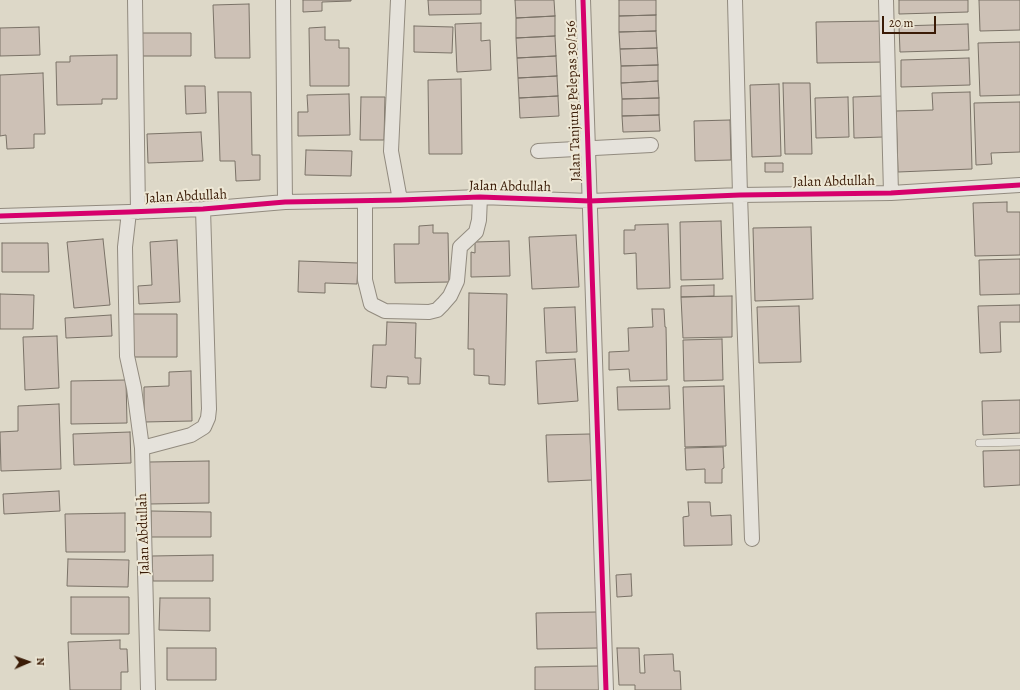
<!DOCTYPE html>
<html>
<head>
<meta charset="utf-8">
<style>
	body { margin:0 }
	#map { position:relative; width:1020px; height:690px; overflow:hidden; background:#ddd8c8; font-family:Alegreya,serif }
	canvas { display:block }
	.north { position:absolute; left:8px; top:642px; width:40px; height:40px; -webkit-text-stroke:3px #eee8d6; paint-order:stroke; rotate:88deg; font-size:11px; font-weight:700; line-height:16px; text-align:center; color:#3a1b06 }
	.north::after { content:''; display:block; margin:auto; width:14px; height:18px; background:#3a1b06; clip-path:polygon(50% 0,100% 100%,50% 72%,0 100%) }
	.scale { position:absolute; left:882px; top:16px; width:54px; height:18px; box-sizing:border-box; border:2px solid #3a1b06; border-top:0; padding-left:5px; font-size:12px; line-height:14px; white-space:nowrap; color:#3a1b06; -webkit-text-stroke:3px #eee8d6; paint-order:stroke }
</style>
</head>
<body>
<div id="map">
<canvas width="1020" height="690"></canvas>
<div class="north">N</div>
<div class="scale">20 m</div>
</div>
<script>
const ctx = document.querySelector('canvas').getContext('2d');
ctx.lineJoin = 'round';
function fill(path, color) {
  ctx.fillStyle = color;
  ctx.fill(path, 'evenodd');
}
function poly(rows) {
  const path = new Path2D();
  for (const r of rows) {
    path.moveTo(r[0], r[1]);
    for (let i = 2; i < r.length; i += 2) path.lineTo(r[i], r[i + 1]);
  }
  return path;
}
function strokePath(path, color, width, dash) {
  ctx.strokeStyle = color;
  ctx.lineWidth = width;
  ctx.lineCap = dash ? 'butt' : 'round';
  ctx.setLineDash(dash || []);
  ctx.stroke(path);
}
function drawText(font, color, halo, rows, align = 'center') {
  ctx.font = font + ' Alegreya,serif';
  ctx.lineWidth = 4;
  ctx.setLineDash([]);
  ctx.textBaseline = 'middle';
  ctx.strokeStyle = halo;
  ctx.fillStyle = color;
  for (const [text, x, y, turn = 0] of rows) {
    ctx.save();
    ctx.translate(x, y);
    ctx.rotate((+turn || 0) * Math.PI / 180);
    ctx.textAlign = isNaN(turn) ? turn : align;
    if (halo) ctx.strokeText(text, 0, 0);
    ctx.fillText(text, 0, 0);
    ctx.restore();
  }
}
const building = poly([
	[303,0,351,0,351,1,322,2,322,11,303,12,303,0],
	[428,0,481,0,481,14,429,15,428,0],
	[515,0,554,0,555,16,516,18,515,0],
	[619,0,656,0,656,15,619,16,619,0],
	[899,0,968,0,968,12,899,14,899,0],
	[979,0,1020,0,1020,30,980,31,979,0],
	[249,4,250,58,215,58,213,5,249,4],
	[656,15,656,31,619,32,619,16,656,15],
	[555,16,555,36,516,38,516,18,555,16],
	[883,21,884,62,817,63,816,22,883,21],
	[481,23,481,41,490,40,491,70,457,72,455,24,481,23],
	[968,24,969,50,900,52,899,26,968,24],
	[414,26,453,27,452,53,414,52,414,26],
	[39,27,40,55,0,56,0,28,39,27],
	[325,27,325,40,339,40,339,48,349,48,349,86,310,86,309,28,325,27],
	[656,31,657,48,620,49,619,32,656,31],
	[138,33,191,33,191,56,138,56,138,33],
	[555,36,556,56,517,58,516,38,555,36],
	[1020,42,1020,95,980,96,978,43,1020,42],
	[657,48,658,65,621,66,620,49,657,48],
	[117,55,117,99,102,99,102,104,57,105,56,62,70,62,70,56,117,55],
	[556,56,557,76,518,78,517,58,556,56],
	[969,58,970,85,901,87,901,60,969,58],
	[658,65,658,81,621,83,621,66,658,65],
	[43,73,45,134,34,134,34,148,7,149,6,135,0,136,0,75,43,73],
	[557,76,558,96,519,98,518,78,557,76],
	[461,79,462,154,429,154,428,80,461,79],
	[658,81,659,98,622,99,621,83,658,81],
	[783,83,810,83,812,154,785,154,783,83],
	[779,84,781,156,752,157,750,85,779,84],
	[185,86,205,86,206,113,186,114,185,86],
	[218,92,251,92,252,155,260,155,260,180,236,181,235,161,220,161,218,92],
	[970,92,972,169,898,172,896,111,933,110,932,93,970,92],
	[349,94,350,135,298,136,298,112,308,112,307,95,349,94],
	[558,96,559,116,520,118,519,98,558,96],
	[882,96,883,137,854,138,853,97,882,96],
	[361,97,385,97,384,140,360,140,361,97],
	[848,97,849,137,816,138,815,98,848,97],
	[659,98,659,115,622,116,622,99,659,98],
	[1020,102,1020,152,991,153,992,164,976,165,974,103,1020,102],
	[659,115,660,131,623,132,622,116,659,115],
	[730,120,731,160,695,161,694,121,730,120],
	[201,132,203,161,148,163,147,134,201,132],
	[306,150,352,151,351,176,305,175,306,150],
	[765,163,783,163,783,172,765,172,765,163],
	[1007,202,1007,212,1020,212,1020,255,975,256,973,203,1007,202],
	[721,221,723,279,681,280,680,222,721,221],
	[668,224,670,288,637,289,636,253,624,254,624,230,635,230,635,225,668,224],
	[433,225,433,233,448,233,449,282,395,283,394,244,419,244,419,226,433,225],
	[811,227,813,299,755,301,753,228,811,227],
	[576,235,579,287,532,289,529,237,576,235],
	[103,239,110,305,74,308,67,242,103,239],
	[177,240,180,302,139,304,138,286,152,285,150,242,177,240],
	[509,241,510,276,471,277,471,252,475,253,475,242,509,241],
	[2,243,48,243,49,272,2,272,2,243],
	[1020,259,1020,294,980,295,979,260,1020,259],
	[299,261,358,263,357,284,325,283,325,293,298,292,299,261],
	[714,285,714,296,681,297,681,286,714,285],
	[469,293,507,294,505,385,489,384,489,376,474,375,474,349,468,349,469,293],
	[0,294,34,295,33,329,0,329,0,294],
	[732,296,732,337,683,338,681,297,732,296],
	[1020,305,1020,322,1000,322,1001,352,980,353,978,306,1020,305],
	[799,306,801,362,759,363,757,307,799,306],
	[575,307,577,352,546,353,544,308,575,307],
	[652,309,664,309,665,327,666,327,667,380,630,381,629,369,609,370,609,352,629,351,628,328,653,327,652,309],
	[132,314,177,314,177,357,132,357,132,314],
	[111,315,112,336,66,338,65,318,111,315],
	[387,322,416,323,415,358,421,358,420,384,408,384,408,377,387,376,386,388,371,387,373,345,386,345,387,322],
	[57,336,59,388,25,390,23,337,57,336],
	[722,339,723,380,684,381,683,340,722,339],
	[575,359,578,401,538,404,536,361,575,359],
	[191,371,192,421,144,422,144,387,169,386,169,372,191,371],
	[126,380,127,423,71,424,71,381,126,380],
	[669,386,670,409,618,410,617,387,669,386],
	[724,386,726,446,685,447,683,387,724,386],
	[1020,400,1020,433,983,435,982,401,1020,400],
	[59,404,61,469,1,471,0,432,18,431,18,406,59,404],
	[130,432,131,463,74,465,73,434,130,432],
	[590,434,592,480,548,482,546,435,590,434],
	[723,447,724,468,722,469,722,483,705,483,705,469,686,470,685,448,723,447],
	[1020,450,1020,485,984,487,983,451,1020,450],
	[209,461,209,503,149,504,149,462,209,461],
	[59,491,60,511,4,514,3,494,59,491],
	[688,502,710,502,711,516,731,515,732,545,684,546,683,517,689,516,688,502],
	[151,511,211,512,211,537,151,537,151,511],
	[125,513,125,552,66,552,65,514,125,513],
	[213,555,213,581,153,581,152,556,213,555],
	[68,559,129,560,128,587,67,586,68,559],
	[631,574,632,596,617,597,616,575,631,574],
	[71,597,129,597,129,634,71,634,71,597],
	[160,598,210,598,210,631,159,630,160,598],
	[597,612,598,648,537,649,536,613,597,612],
	[120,640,120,649,127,649,128,672,121,672,121,690,70,690,68,642,120,640],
	[167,648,216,648,216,680,167,680,167,648],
	[617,648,639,648,640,673,645,673,644,655,673,654,674,671,680,671,681,690,635,690,635,685,619,685,617,648],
	[600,666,601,690,535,690,535,667,600,666]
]);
const lane = poly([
	[979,443,1020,442]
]);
const street = poly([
	[135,0,138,212],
	[283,0,285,202],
	[398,0,391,151,400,200],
	[583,0,606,690],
	[735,0,740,195,752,539],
	[886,0,891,193],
	[538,151,651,145],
	[365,201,365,280,371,304,385,311,429,312,437,310,443,304,450,296,457,281,460,247,476,232,479,220,480,197],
	[129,212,125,247,127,356,134,388,142,448],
	[0,216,129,212,203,209,285,202,400,200,480,197,590,201,740,195,891,193,1020,185],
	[148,690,142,448,191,435,204,427,208,418,209,409,203,209]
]);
const cycleway = poly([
	[583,0,606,690],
	[0,216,129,212,203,209,285,202,400,200,480,197,590,201,740,195,891,193,1020,185]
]);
const streetNames = [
	["Jalan Tanjung Pelepas 30/156",574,101,-92],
	["Jalan Abdullah",834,182,-1],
	["Jalan Abdullah",510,187,1],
	["Jalan Abdullah",186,197,-3],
	["Jalan Abdullah",144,534,-92]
];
fill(building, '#cdc1b6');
strokePath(building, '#7a7267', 1);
strokePath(lane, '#928b7f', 8);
strokePath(street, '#928b7f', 16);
strokePath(lane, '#e5e2db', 7);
strokePath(street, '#e5e2db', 14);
strokePath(cycleway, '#d6006c', 5);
drawText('14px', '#3a1b06', '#eee8d6', streetNames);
</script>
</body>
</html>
